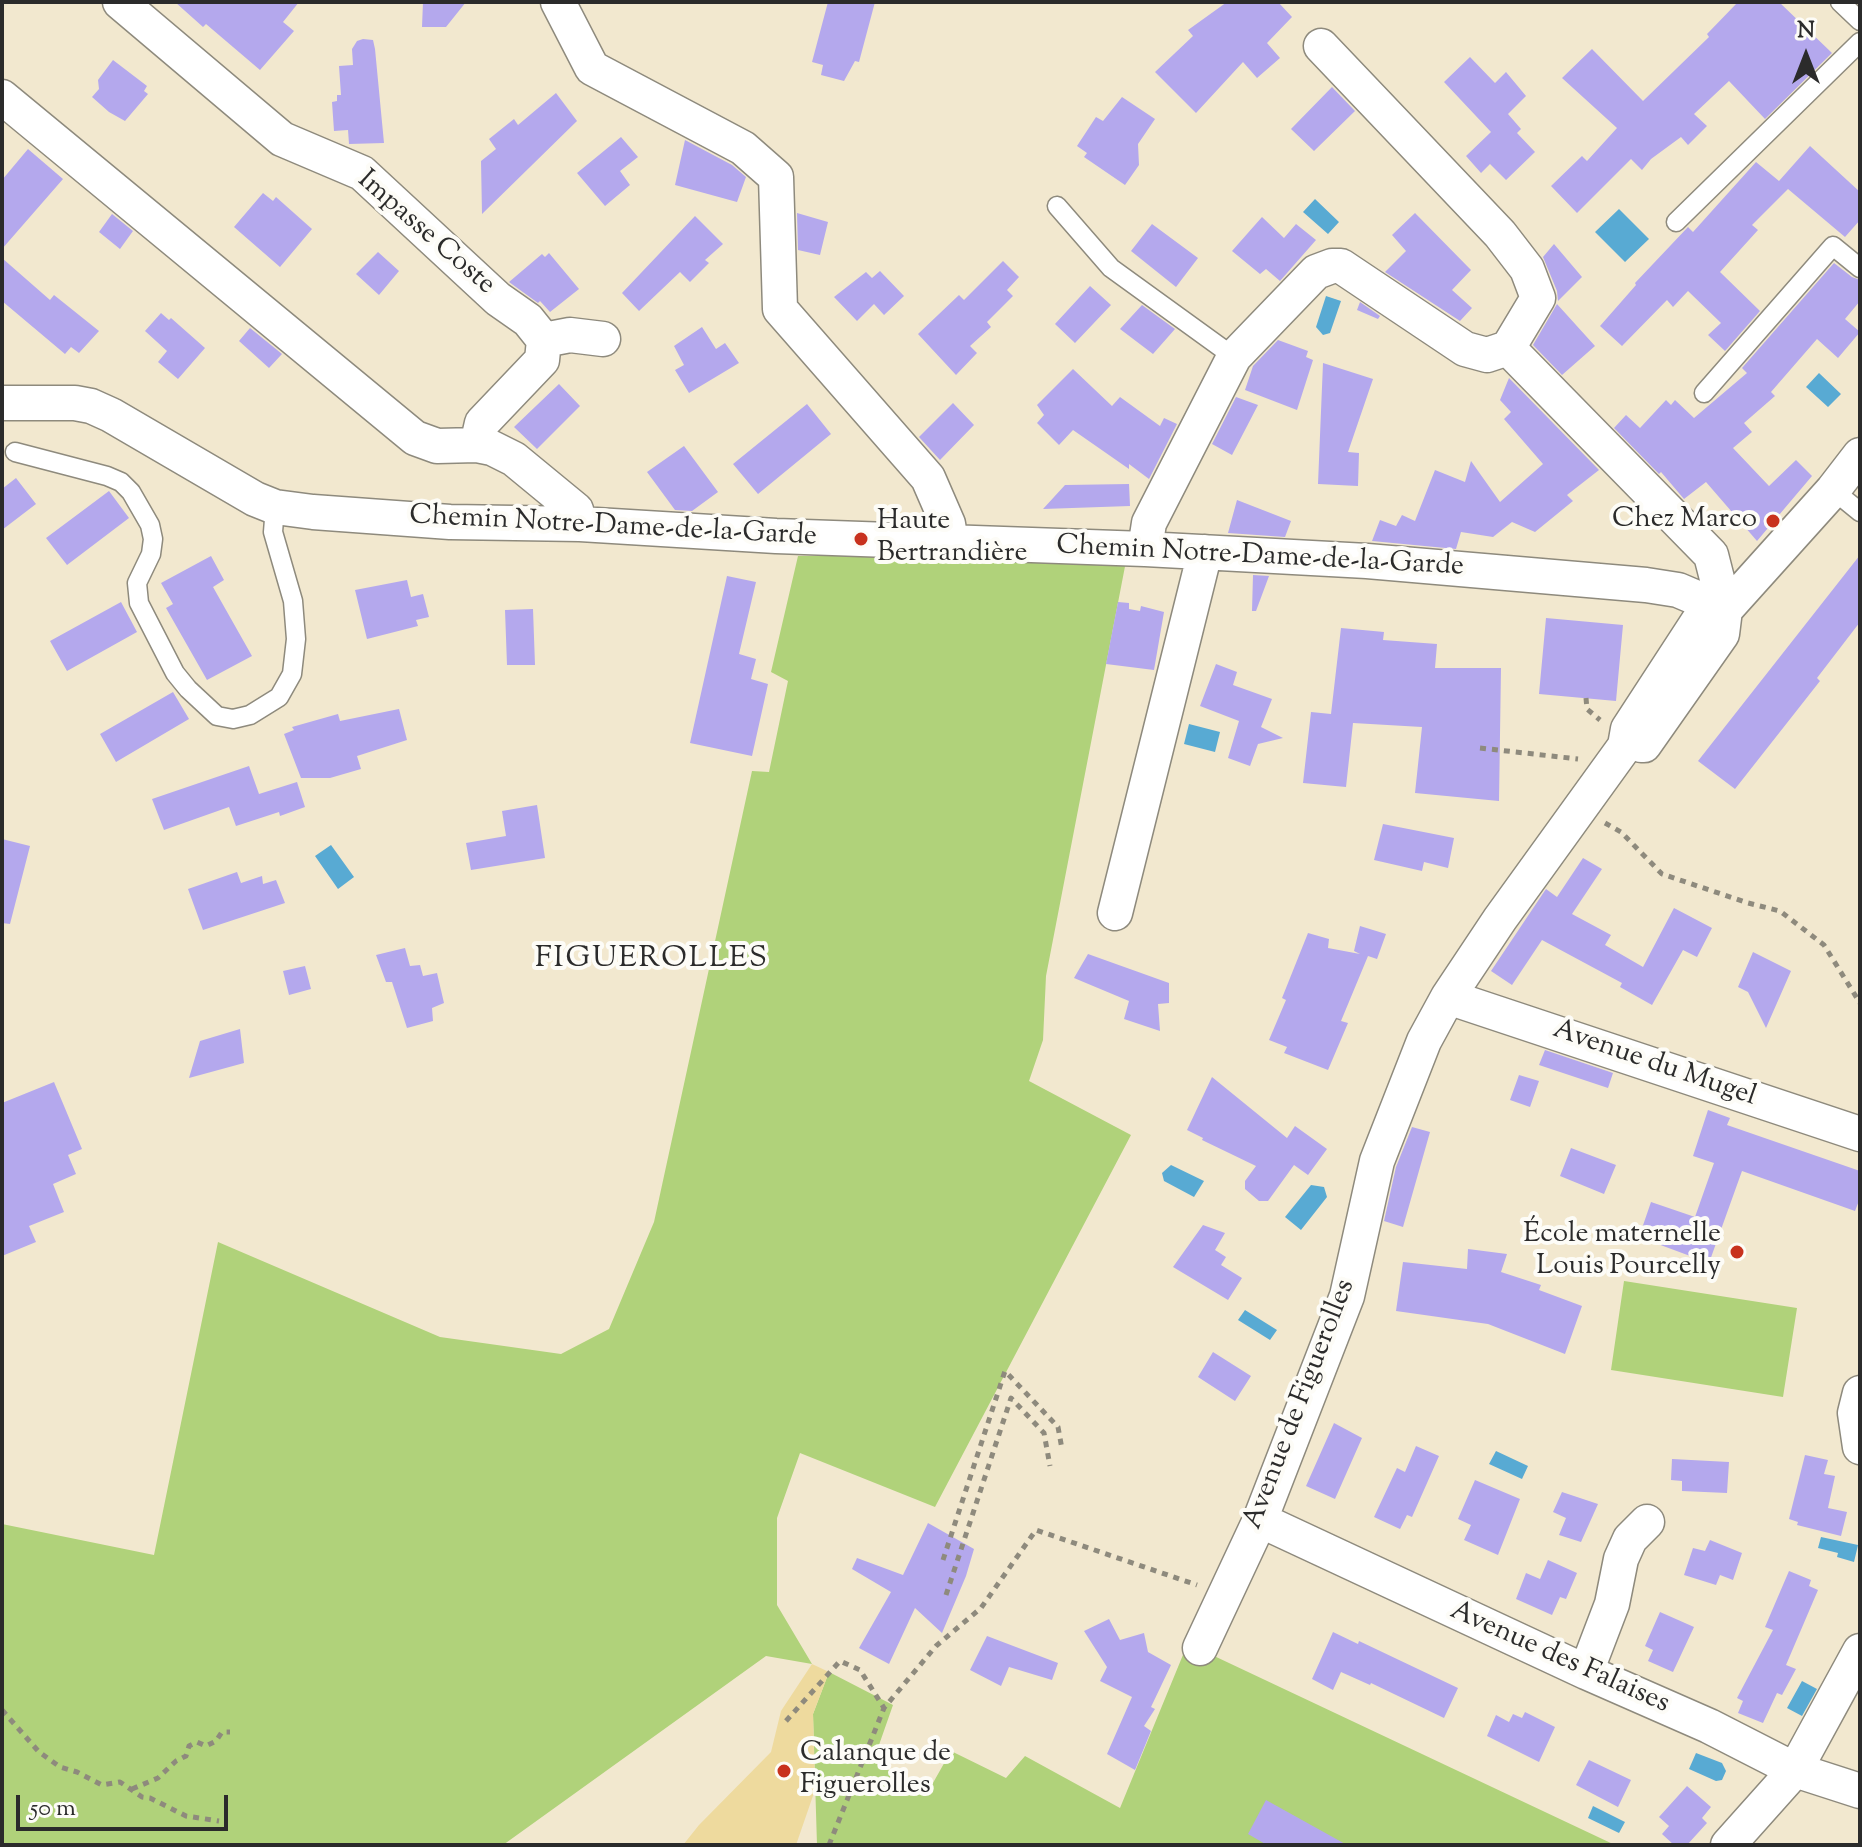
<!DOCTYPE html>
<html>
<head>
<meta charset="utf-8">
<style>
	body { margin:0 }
	#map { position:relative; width:1862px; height:1847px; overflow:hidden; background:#f2e8cf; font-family:"Sorts Mill Goudy",serif }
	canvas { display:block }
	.frame { position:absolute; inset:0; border:4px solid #2b2b2b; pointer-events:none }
	.north { position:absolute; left:1766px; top:16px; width:80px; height:80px; -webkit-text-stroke:6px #fdfcf7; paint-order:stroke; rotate:0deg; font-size:22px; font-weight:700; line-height:32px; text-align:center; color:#2b2b2b }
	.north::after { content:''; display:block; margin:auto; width:28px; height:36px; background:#2b2b2b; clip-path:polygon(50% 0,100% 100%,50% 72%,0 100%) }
	.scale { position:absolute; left:16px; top:1795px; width:212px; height:36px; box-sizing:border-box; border:4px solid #2b2b2b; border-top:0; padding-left:10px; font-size:24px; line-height:28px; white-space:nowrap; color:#2b2b2b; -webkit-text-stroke:6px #fdfcf7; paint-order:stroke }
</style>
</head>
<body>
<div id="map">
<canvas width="1862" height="1847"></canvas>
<div class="frame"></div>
<div class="north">N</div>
<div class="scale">50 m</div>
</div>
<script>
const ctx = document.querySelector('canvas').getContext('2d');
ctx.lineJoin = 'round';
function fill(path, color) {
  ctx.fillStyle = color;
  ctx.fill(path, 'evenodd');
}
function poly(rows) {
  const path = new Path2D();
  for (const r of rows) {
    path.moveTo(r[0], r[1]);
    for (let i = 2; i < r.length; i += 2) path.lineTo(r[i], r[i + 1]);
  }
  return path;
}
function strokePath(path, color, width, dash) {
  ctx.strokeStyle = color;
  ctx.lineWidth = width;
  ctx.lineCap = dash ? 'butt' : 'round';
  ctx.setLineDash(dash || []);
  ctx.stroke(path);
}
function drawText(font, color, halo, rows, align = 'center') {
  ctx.font = font + ' "Sorts Mill Goudy",serif';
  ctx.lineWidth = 8;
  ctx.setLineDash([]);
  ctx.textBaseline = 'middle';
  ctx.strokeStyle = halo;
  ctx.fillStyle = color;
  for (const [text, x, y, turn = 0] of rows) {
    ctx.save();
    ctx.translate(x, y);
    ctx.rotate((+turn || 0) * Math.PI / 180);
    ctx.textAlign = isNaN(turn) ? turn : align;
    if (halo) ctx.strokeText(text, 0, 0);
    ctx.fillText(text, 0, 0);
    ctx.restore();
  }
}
const green = poly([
	[798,556,1127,556,1046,976,1043,1040,1029,1081,1131,1135,935,1507,800,1453,777,1518,777,1605,812,1664,766,1656,503,1845,2,1845,2,1524,154,1555,218,1242,440,1337,561,1354,609,1329,654,1222,752,771,769,772,788,681,771,672],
	[1624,1281,1797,1308,1783,1397,1611,1370],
	[1185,1650,1212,1655,1615,1845,817,1845,813,1714,829,1672,893,1705,873,1762,929,1790,951,1751,1006,1778,1025,1756,1120,1808]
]);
const sand = poly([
	[812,1664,829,1672,813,1714,815,1790,796,1845,683,1845,699,1825,771,1752,781,1711]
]);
const water = poly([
	[1315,199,1339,222,1328,234,1303,212],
	[1619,209,1649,239,1625,262,1595,232],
	[1326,296,1341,301,1330,333,1323,335,1316,327],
	[1819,373,1841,394,1828,407,1806,387],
	[1189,724,1220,732,1215,752,1184,744],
	[331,845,354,877,338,889,315,856],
	[1171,1165,1204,1181,1194,1197,1164,1181,1162,1173],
	[1311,1185,1324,1187,1327,1197,1301,1230,1285,1217],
	[1245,1310,1277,1330,1270,1340,1238,1320],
	[1496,1451,1528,1466,1522,1479,1489,1464],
	[1821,1537,1858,1545,1854,1562,1837,1557,1838,1553,1818,1548],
	[1802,1681,1817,1689,1802,1716,1787,1708],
	[1696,1753,1722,1763,1726,1771,1722,1780,1716,1781,1689,1769],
	[1593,1806,1625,1822,1619,1833,1588,1818]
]);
const building = poly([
	[175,2,299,2,283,22,294,31,260,70,206,24,203,27],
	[423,2,466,2,446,27,422,27],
	[828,2,875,2,859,62,855,61,844,81,821,75,823,65,812,62],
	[1227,2,1278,2,1292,17,1267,43,1280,58,1257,78,1243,62,1196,113,1155,72,1193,36,1188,30],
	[1738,2,1779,2,1832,53,1765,119,1729,81,1694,114,1707,126,1688,145,1681,137,1651,159,1642,170,1631,159,1577,213,1551,186,1582,156,1587,161,1617,128,1562,78,1592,49,1643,101,1709,37,1707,34],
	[363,39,373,40,375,49,384,143,349,144,348,130,334,131,332,102,337,101,337,95,341,95,339,66,353,65,352,49,357,41],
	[1470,57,1495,83,1506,72,1526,96,1508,114,1521,129,1517,133,1535,152,1506,180,1490,164,1481,173,1466,156,1491,132,1444,82],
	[113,60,147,86,144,91,148,94,125,121,109,112,92,97,99,89,98,80],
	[1332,87,1355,111,1314,151,1291,129],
	[556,93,577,121,482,214,481,161,496,149,489,139,514,119,518,125],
	[1122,97,1155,119,1138,144,1139,165,1125,185,1084,157,1087,153,1077,146,1096,117,1103,121],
	[621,137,638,157,620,171,630,185,605,206,577,173],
	[685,140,732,165,746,177,737,202,675,185],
	[1810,146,1860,192,1860,220,1845,237,1788,189,1752,225,1758,230,1720,272,1760,311,1725,351,1708,335,1721,323,1688,291,1673,307,1667,300,1622,346,1600,326,1636,285,1635,283,1688,227,1693,232,1756,162,1779,181],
	[28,149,63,179,2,249,2,180],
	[263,193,273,201,276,197,312,229,280,267,234,227],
	[797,213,828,222,820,255,798,250],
	[1415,213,1471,270,1452,290,1472,308,1460,321,1385,272,1406,251,1392,235],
	[112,214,133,231,120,249,99,232],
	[695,216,723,244,705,260,709,263,690,282,680,272,639,311,622,293],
	[1262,217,1284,238,1296,224,1316,240,1280,281,1266,269,1260,274,1232,251],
	[1152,224,1198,258,1176,287,1131,251],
	[1554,244,1582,277,1558,301,1557,291,1543,257],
	[378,252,399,271,379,295,356,274],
	[549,253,579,289,550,312,540,301,538,303,509,282,542,254,545,257],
	[2,258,50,300,54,295,99,331,79,353,71,347,65,354,2,301],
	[1003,261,1019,277,1007,290,1013,296,987,322,991,327,970,346,977,353,956,375,918,334,959,295,964,300],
	[1834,263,1852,277,1860,280,1860,301,1845,319,1860,332,1838,358,1817,339,1771,392,1775,396,1744,423,1752,432,1733,448,1769,486,1796,460,1812,476,1757,541,1706,482,1684,499,1661,472,1659,474,1614,428,1626,415,1640,428,1666,400,1671,405,1675,400,1694,418,1747,373,1742,368],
	[880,271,904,296,884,315,874,304,857,321,834,297,866,272,872,278],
	[1090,286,1111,305,1075,343,1055,324],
	[1360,302,1380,316,1378,319,1357,310],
	[1557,304,1595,346,1562,375,1533,345],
	[1142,305,1175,329,1153,354,1120,329],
	[161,313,169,320,171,318,205,348,178,379,158,362,167,351,145,331],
	[702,327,716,349,725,343,739,363,689,393,675,370,684,365,674,346],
	[250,328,282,354,269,368,239,341],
	[1278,340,1308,351,1306,357,1313,360,1297,410,1245,390,1253,366],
	[1323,363,1373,379,1348,452,1359,453,1358,486,1318,484],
	[1073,369,1112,406,1120,397,1160,426,1164,418,1177,424,1149,479,1129,464,1129,469,1073,430,1059,445,1037,423,1044,415,1037,405],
	[1509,378,1599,470,1567,495,1573,501,1535,532,1512,522,1493,537,1461,532,1456,549,1372,541,1380,520,1396,526,1402,515,1415,521,1435,470,1465,482,1471,461,1500,502,1543,464,1504,419,1511,412,1500,400],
	[559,384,580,406,537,449,514,427],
	[1236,397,1258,405,1232,455,1212,444],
	[953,403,974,425,940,460,919,437],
	[807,404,831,434,758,494,733,464],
	[684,446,718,492,692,511,675,510,647,472],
	[16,478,36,504,2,530,2,489],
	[1129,484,1130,506,1043,509,1065,485],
	[109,491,129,518,67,565,46,538],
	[1237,500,1291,521,1285,537,1228,533],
	[1860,555,1860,622,1817,678,1820,681,1735,789,1698,761],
	[211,556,224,580,213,587,252,656,207,680,166,608,173,604,161,583],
	[1253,575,1269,576,1256,611,1252,611],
	[727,576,756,582,739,654,756,659,751,679,768,684,752,756,690,743],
	[407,580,411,597,423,594,429,617,416,620,418,626,367,639,355,590],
	[121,602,137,632,67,671,50,641],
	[1118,602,1129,603,1129,609,1140,611,1141,606,1164,612,1154,670,1106,664],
	[533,609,535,665,507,665,505,610],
	[1546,618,1623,625,1616,701,1539,694],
	[1341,628,1384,632,1383,640,1437,644,1435,668,1501,668,1499,801,1415,793,1422,727,1353,723,1346,787,1303,783,1311,712,1331,714],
	[1216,664,1237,672,1233,685,1272,699,1261,727,1283,738,1258,744,1250,766,1228,758,1239,721,1200,706],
	[173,692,189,719,116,762,100,734],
	[399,709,407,740,357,756,361,769,330,778,301,778,284,734,294,730,292,727,338,714,340,721],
	[249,766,259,794,297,782,305,807,280,816,279,812,236,826,229,807,164,830,152,799],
	[537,805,545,858,471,870,466,843,506,836,502,811],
	[1383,824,1454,838,1448,868,1424,862,1422,871,1374,860],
	[2,839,30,846,10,924,2,923],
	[1583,858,1602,869,1572,914,1611,935,1605,945,1643,967,1674,908,1712,928,1697,957,1683,950,1652,1005,1620,987,1622,983,1542,940,1512,985,1491,971,1546,889,1557,897],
	[237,872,241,883,262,876,263,884,276,880,285,903,203,930,188,889],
	[1360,926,1386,934,1377,959,1368,956,1341,1021,1348,1023,1328,1070,1284,1053,1287,1047,1269,1040,1286,1000,1282,998,1308,933,1329,939,1328,948,1360,954,1354,951],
	[405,948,410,966,420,965,423,976,437,973,444,1003,432,1008,433,1021,407,1028,392,982,386,982,376,955],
	[1753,952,1791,971,1766,1028,1748,992,1738,987],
	[1088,954,1169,983,1169,1003,1158,1004,1160,1031,1124,1019,1129,1001,1074,978],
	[305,966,311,989,289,995,283,971],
	[240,1029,244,1063,189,1078,200,1041],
	[1545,1050,1613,1073,1608,1088,1539,1065],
	[1519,1075,1539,1081,1530,1107,1510,1100],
	[1212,1077,1287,1138,1295,1126,1327,1149,1308,1175,1294,1165,1268,1201,1259,1201,1245,1189,1245,1181,1256,1166,1202,1140,1203,1138,1187,1130],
	[54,1082,82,1149,68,1155,76,1174,53,1184,64,1212,29,1226,36,1242,2,1256,2,1103],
	[1708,1110,1730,1118,1727,1125,1860,1171,1860,1198,1855,1211,1742,1171,1709,1263,1639,1237,1651,1202,1695,1217,1714,1163,1693,1156],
	[1412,1127,1430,1132,1403,1227,1384,1221,1396,1167],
	[1571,1148,1616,1165,1604,1194,1560,1176],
	[1203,1225,1225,1233,1215,1250,1226,1257,1221,1265,1242,1278,1228,1300,1173,1267],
	[1468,1249,1507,1254,1501,1272,1541,1285,1539,1290,1582,1306,1565,1354,1488,1324,1396,1311,1403,1262,1467,1269],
	[1213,1352,1251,1376,1235,1401,1198,1377],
	[1334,1423,1362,1438,1335,1499,1306,1486],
	[1416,1446,1439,1456,1412,1517,1407,1515,1400,1529,1374,1517,1397,1468,1405,1472],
	[1805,1455,1828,1460,1824,1474,1835,1476,1828,1508,1847,1512,1841,1536,1797,1525,1798,1522,1789,1519],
	[1672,1459,1729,1462,1727,1493,1682,1491,1682,1481,1671,1480],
	[1475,1480,1520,1499,1498,1555,1464,1540,1471,1525,1458,1519],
	[1562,1492,1598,1504,1581,1542,1559,1535,1566,1518,1553,1512],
	[928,1523,974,1549,966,1576,942,1633,915,1608,889,1664,859,1648,891,1592,852,1569,857,1558,903,1575],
	[1710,1540,1742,1553,1733,1580,1720,1575,1716,1585,1684,1575,1693,1548,1705,1551],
	[1548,1560,1577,1573,1566,1599,1560,1597,1552,1615,1516,1599,1526,1573,1540,1579],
	[1789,1571,1811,1580,1809,1586,1818,1590,1786,1665,1796,1669,1782,1695,1777,1693,1763,1723,1738,1713,1743,1701,1737,1698,1773,1630,1765,1627],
	[1660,1612,1694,1627,1673,1672,1648,1661,1653,1650,1645,1646],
	[1109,1619,1120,1640,1144,1633,1148,1652,1171,1665,1151,1707,1155,1709,1144,1726,1151,1731,1135,1770,1107,1754,1132,1697,1100,1681,1107,1667,1084,1631],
	[1333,1632,1358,1644,1359,1641,1458,1688,1444,1718,1371,1683,1370,1685,1341,1672,1333,1690,1312,1679],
	[987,1636,1058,1663,1052,1680,1009,1667,1001,1686,970,1670],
	[1525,1712,1555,1727,1539,1762,1487,1736,1496,1715,1509,1722,1513,1714,1522,1718],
	[1589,1760,1631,1780,1618,1807,1576,1785],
	[1687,1786,1711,1807,1702,1818,1707,1823,1687,1845,1674,1845,1662,1834,1669,1826,1659,1817],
	[1266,1800,1347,1845,1267,1845,1248,1834]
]);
const path = poly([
	[1586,698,1587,709,1600,720],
	[1480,748,1578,759],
	[1605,823,1621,832,1662,874,1748,903,1780,911,1824,945,1860,1003],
	[943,1560,1005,1371,1058,1427,1062,1449],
	[946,1595,1011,1398,1044,1433,1050,1466],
	[2,1710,39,1752,60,1767,77,1772,102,1785,120,1782,142,1797,150,1798,186,1816,219,1821],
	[786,1721,840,1661,860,1670,884,1708],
	[132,1789,158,1778,176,1761,186,1756,189,1746,197,1742,206,1746,216,1741,222,1732,230,1732],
	[829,1845,884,1708,936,1646,981,1608,1036,1530,1197,1585]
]);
const service = poly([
	[1840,2,1860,21],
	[1057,206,1111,268,1234,357],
	[1676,222,1860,42],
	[1704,393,1833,246,1860,268],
	[15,452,107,476,121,482,131,492,150,525,153,539,151,554,137,583,139,603,175,673,188,689,217,716,233,719,250,715,279,697,292,674,296,639,293,601,273,532,275,507],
	[1833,490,1860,512]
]);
const minor = poly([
	[120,2,282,139,362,173,498,299,528,320,544,340,542,360,482,423,477,445],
	[558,2,592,68,743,148,776,177,780,309,928,478,948,524,951,542],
	[1321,46,1500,234,1527,269,1538,298,1508,348],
	[2,97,415,438,437,446,477,445,492,448,514,459,576,510,580,524],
	[544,340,570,335,603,339],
	[2,403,75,403,91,406,111,415,255,499,275,507,313,512,450,522,580,524,776,536,1145,549,1367,561,1646,585,1678,590,1725,610],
	[1145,549,1149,523,1234,357,1316,272,1332,266,1341,266,1465,349,1487,355,1508,348,1711,555,1725,610,1722,634,1644,745,1641,745],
	[1115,913,1205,552],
	[1448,997,1860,1134],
	[1860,1393,1855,1413,1860,1447],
	[1260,1520,1586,1672,1709,1726,1795,1770,1860,1791],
	[1200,1648,1260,1520,1347,1296,1377,1161,1424,1041,1448,997,1500,919,1625,746,1628,729,1699,620,1725,610,1833,490,1860,455],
	[1586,1672,1612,1604,1621,1559,1630,1539,1647,1522],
	[1728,1845,1795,1770,1860,1651]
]);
const markers = [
	[1773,521,8,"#c8321e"],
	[861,539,8,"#c8321e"],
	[1737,1252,8,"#c8321e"],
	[784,1771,8,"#c8321e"]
];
const streetNames = [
	["Impasse Coste",425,234,41],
	["Chemin Notre-Dame-de-la-Garde",613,528,3],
	["Chemin Notre-Dame-de-la-Garde",1260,558,3],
	["Avenue du Mugel",1654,1065,19],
	["Avenue de Figuerolles",1301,1405,-69],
	["Avenue des Falaises",1559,1659,24]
];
const poiNames = [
	["Chez Marco",1757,521],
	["Haute",877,523,"left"],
	["Bertrandière",877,555,"left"],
	["École maternelle",1721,1236],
	["Louis Pourcelly",1721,1268],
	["Calanque de",800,1755,"left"],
	["Figuerolles",800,1787,"left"]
];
const neighbourhoodNames = [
	["FIGUEROLLES",652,961]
];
fill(green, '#b0d27a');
fill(sand, '#eeda9e');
fill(water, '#58aad3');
fill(building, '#b4a8ed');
strokePath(service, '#8e8a7d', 21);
strokePath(minor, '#8e8a7d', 37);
strokePath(path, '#8e8a7d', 5, [6, 6]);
strokePath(service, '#fff', 18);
strokePath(minor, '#fff', 34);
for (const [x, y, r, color] of markers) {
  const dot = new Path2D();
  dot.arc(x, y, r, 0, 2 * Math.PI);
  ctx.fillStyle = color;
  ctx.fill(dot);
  strokePath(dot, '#fdfcf7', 3);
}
drawText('28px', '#2b2b2b', '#fdfcf7', streetNames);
drawText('28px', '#2b2b2b', '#fdfcf7', poiNames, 'right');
ctx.letterSpacing = '2px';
drawText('30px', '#2b2b2b', '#fdfcf7', neighbourhoodNames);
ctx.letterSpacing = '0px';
</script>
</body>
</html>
